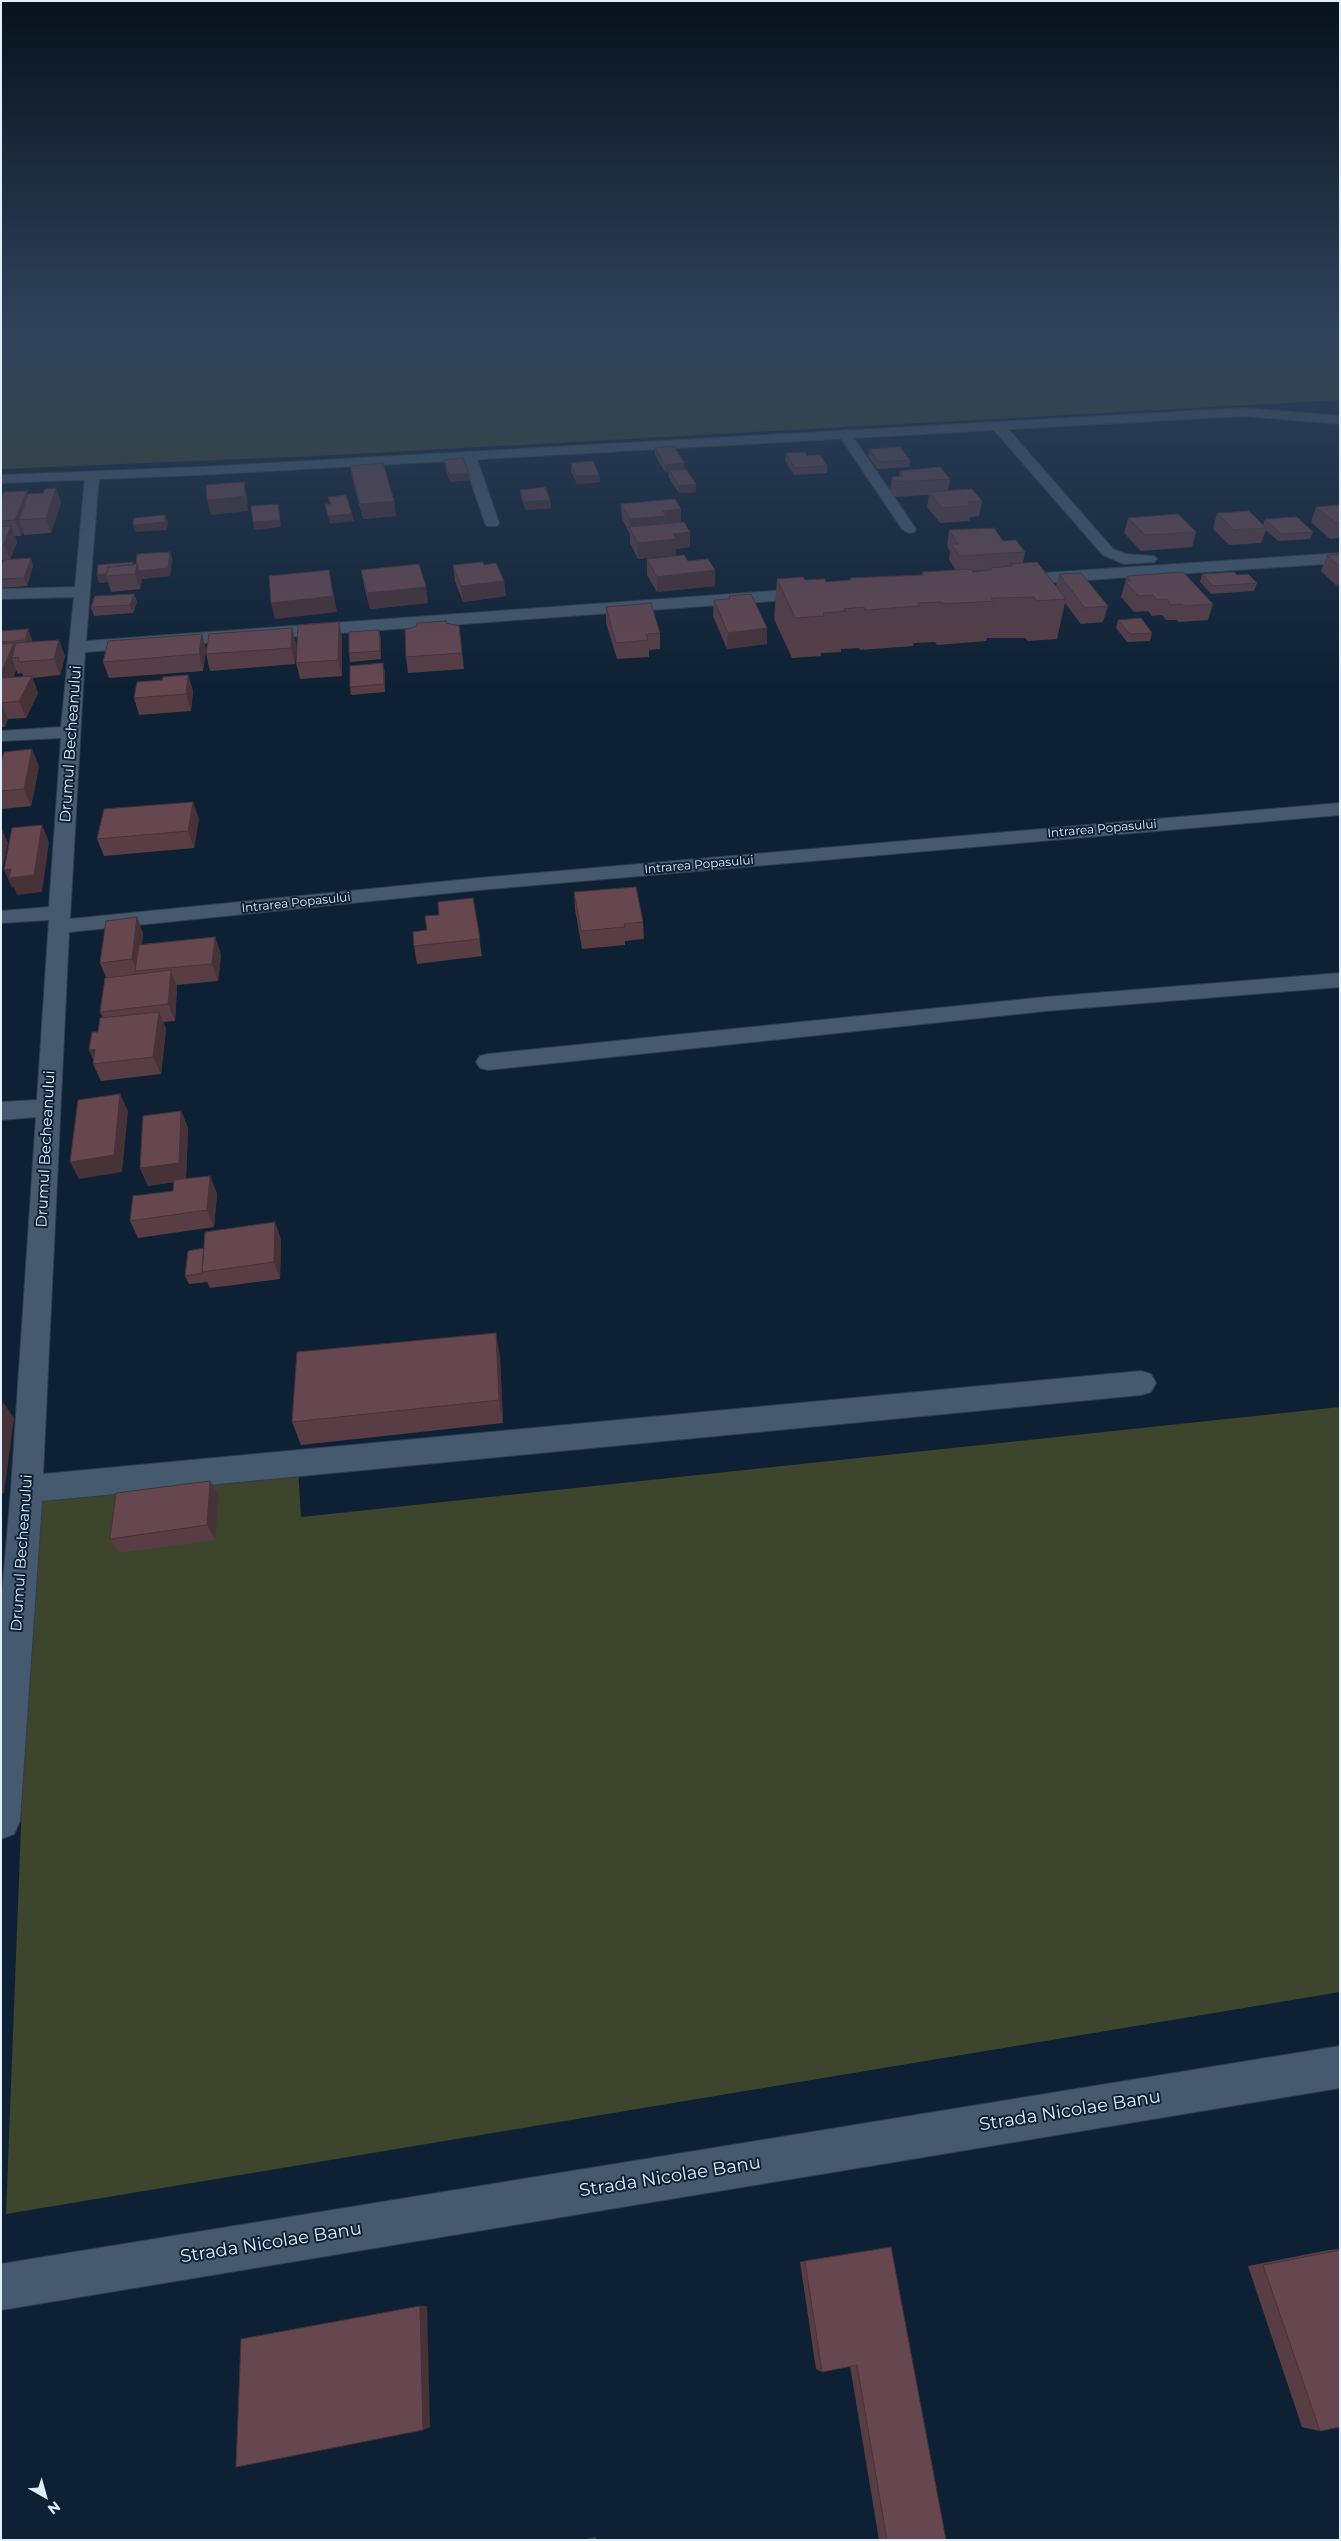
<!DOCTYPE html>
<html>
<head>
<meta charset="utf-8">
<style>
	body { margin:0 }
	#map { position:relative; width:1341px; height:2541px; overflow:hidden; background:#0e2134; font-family:Montserrat,sans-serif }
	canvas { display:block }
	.frame { position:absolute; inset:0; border:2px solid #e1eefb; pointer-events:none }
	.north { position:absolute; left:20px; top:2471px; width:50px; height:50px; -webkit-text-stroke:4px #0e2134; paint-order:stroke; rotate:142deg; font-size:14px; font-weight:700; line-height:20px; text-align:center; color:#e1eefb }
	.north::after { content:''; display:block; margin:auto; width:18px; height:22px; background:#e1eefb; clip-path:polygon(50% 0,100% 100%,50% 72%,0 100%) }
</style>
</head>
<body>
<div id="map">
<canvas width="1341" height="2541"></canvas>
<div class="frame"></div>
<div class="north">N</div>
</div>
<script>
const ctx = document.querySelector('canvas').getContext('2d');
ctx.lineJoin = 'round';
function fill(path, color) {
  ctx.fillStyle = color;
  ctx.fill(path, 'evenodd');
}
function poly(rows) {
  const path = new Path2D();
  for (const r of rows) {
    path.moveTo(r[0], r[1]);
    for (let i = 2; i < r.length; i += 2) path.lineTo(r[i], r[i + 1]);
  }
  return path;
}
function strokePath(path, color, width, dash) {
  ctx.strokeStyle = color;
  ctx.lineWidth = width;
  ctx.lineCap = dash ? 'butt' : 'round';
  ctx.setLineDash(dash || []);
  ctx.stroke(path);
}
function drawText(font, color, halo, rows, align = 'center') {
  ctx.font = font + ' Montserrat,sans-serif';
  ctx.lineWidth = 4;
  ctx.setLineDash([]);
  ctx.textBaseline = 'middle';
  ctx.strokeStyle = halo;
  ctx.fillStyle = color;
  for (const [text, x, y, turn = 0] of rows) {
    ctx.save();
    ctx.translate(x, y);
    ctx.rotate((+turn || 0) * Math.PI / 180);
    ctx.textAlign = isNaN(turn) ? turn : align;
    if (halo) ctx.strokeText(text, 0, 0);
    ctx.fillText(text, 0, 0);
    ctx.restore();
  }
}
const green = poly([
	[1,333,1340,333,1340,400,315,456,1,469],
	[1340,1407,1340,1992,6,2214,34,1491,298,1468,301,1517]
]);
const minor = poly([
	[998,422,1003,423,1113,549,1126,554,1154,556,1157,559,1154,562,1124,564,1103,555,993,429,992,426,993,423,998,422],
	[844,430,849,431,916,529,914,532,909,533,902,529,838,434,844,430],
	[469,452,476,456,499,523,497,526,487,526,485,523,462,456,469,452],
	[92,472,99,476,86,641,813,588,821,593,813,598,85,652,70,919,479,878,1340,803,1340,815,479,890,69,932,43,1474,1141,1371,1151,1374,1156,1383,1151,1392,1141,1395,42,1501,20,1821,14,1834,1,1839,1,1605,11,1489,36,1117,1,1120,1,1102,37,1100,49,920,1,923,1,911,49,907,61,738,1,741,1,731,61,727,74,597,1,599,1,589,75,587,85,476,92,472],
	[1340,553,1340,563,1013,585,1005,580,1013,575,1340,553],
	[1340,973,1340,987,1046,1011,488,1070,480,1068,476,1062,480,1056,488,1054,1046,997,1340,973],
	[1340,2046,1340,2088,1,2310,1,2264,1340,2046]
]);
const tertiary = poly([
	[1244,408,1340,416,1340,424,1244,416,200,475,1,483,1,475,200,467,1244,408]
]);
const wall = poly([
	[655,448,684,463,684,469,696,484,696,492,679,493,669,478,669,472,665,472,655,455],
	[869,449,910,460,909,467,877,469,868,456],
	[786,453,807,456,827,466,827,473,794,475,785,461],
	[444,460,469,473,470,480,450,482,445,467],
	[571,463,599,475,600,482,577,484,571,471],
	[350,466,394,501,396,516,363,519,353,481],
	[900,471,950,479,948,491,982,501,979,516,970,517,969,521,940,523,927,507,929,495,894,497,890,491,892,477,899,476],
	[56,488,61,503,51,533,24,535,23,531,21,536,15,536,17,542,10,559,31,558,33,566,27,586,1,588,1,566,4,560,1,560,1,500,43,493],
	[520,490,550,500,551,508,526,510,521,497],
	[621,504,681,509,681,522,690,547,676,549,676,555,638,559,630,543,630,534,622,519],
	[1340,505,1340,538,1330,539,1311,522,1316,507],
	[1217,513,1263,525,1265,519,1313,532,1310,539,1278,541,1266,530,1261,543,1229,545,1213,529],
	[1128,518,1196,532,1192,547,1141,551,1124,533],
	[949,530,1003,541,1025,552,1023,563,1056,586,1059,574,1108,606,1103,622,1081,624,1065,603,1057,639,1028,641,1025,638,987,638,986,641,937,645,935,642,914,643,913,646,860,650,859,648,841,649,841,652,821,653,821,656,792,658,774,619,777,579,826,582,850,580,850,578,922,575,922,572,956,570,949,560,950,551,947,546],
	[989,570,989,571,973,572,972,571],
	[170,552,172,559,170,576,142,579,140,589,111,592,108,582,99,583,97,575,136,564],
	[1340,554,1340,585,1337,586,1321,571,1327,555],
	[647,559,688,561,715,570,715,586,657,592,647,575],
	[453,565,484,565,504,581,506,596,463,602,455,581],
	[361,570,428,603,370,609,364,586],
	[1202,574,1237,575,1257,583,1254,591,1211,594,1200,582],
	[1127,576,1213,604,1208,620,1179,622,1177,620,1166,620,1162,615,1152,616,1148,611,1134,612,1121,597],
	[134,594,137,602,133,613,94,616,91,607],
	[729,596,767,644,727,649,713,616,714,600,729,599],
	[606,607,660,633,660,649,649,650,649,657,617,659,606,623],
	[1118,620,1152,633,1150,641,1127,642,1116,628],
	[339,622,342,638,342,676,300,679,296,663],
	[446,623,459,626,464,669,408,673,406,657],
	[292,628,296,644,295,664,210,671,206,654],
	[1,631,33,642,65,656,60,675,32,678,38,693,26,718,8,719,5,727,1,727],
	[16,670,18,674,22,673,24,677,13,678],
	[202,634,206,650,203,671,109,678,103,662],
	[381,638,381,659,350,662,349,653],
	[385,672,385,692,351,695,350,687],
	[188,675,193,691,191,711,139,715,134,698,162,680],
	[1,763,39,766,31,806,2,809,1,807],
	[199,819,194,848,104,856,97,839],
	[574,892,643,922,644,939,625,941,625,945,582,949,575,909],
	[473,898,482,956,417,964,414,946,439,915],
	[137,917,143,934,142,944,215,937,221,955,218,981,177,985,177,987,175,1021,163,1022,166,1029,161,1074,101,1081,93,1064,93,1059,89,1050,98,1032,103,1018,100,1012,106,977,100,963],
	[181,1111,188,1128,186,1179,217,1193,214,1227,138,1238,130,1221,173,1191,174,1182,148,1186,140,1168],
	[281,1239,280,1279,210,1288,207,1282,189,1284,185,1276],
	[500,1356,503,1423,301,1445,292,1422],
	[219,1496,215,1540,120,1553,110,1539],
	[1340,2249,1340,2427,1320,2431,1302,2427,1248,2266,1329,2250],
	[805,2261,946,2540,879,2540,850,2366,822,2372,816,2369,800,2262],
	[596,2537,596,2540,581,2540]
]);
const shadedWall = poly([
	[684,463,684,470,669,470,669,472,665,472,665,465],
	[469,473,470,480,450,482,449,475],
	[599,475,600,482,577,484,576,476],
	[244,482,247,496,248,511,211,515,207,500],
	[696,484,696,492,679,493,679,486],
	[56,488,61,503,51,533,46,518],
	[27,491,32,506,19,520,23,531,21,536,15,520],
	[550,500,551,508,526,510,525,502],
	[394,501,396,516,363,519,360,504],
	[278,504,281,527,254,530,253,522],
	[681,509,681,524,630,528,630,519,663,511],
	[352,514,354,521,330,524,328,516],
	[165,515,168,522,167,530,135,532,133,525],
	[11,526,17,542,10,560,4,544],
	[690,532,690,547,676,549,676,555,638,559,638,543,673,534],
	[170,552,172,559,170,576,142,579,140,589,135,574,137,564],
	[31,558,33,566,27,586,24,578],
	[133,562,135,570,106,576,108,582,99,583,97,575],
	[329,570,337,612,275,619,271,603],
	[715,570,715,586,657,592,657,577],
	[504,581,506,596,463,602,461,586],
	[426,587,428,603,370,609,367,593],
	[134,594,137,602,133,613,130,605],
	[339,622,342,638,342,676,338,660],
	[292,628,296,644,295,664,291,648],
	[767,628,767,644,727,649,728,633],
	[28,629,34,645,31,656,25,640],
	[379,630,381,638,381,659,380,651],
	[202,634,206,650,203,671,199,654],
	[59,640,65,656,60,675,54,659],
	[14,643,21,660,19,657,12,658,16,670,6,695,1,684,1,673],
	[383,663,385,672,385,692,384,684],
	[188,675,193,691,191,711,186,694],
	[32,676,38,693,26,718,19,701],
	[1,703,8,719,5,727,1,719],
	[32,749,39,766,31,806,24,789],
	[193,802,199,819,194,848,188,831],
	[42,825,49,842,42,892,17,895,14,887,12,888,4,870],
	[1,827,8,843,1,875],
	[137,917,143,934,139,971,137,971,132,959],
	[215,937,221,955,218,981,212,964],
	[171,970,177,987,175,1021,168,1004],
	[159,1012,166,1029,161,1074,153,1057],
	[95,1049,95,1063,89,1050],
	[120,1094,128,1111,122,1172,79,1179,70,1162],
	[181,1111,188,1128,186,1180,148,1186,140,1168],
	[210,1176,217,1193,214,1227,207,1210],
	[275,1222,281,1239,280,1279,274,1262],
	[496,1333,500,1356,503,1423,499,1400],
	[3,1402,14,1418,4,1493,1,1494,1,1412],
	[210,1481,219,1496,215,1540,207,1525],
	[420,2306,427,2306,430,2427,423,2430]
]);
const building = poly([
	[674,446,684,463,665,465,655,448,674,446],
	[900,447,910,460,878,462,869,449,900,447],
	[805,452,807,456,820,455,827,466,795,468,786,453,805,452],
	[463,458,469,473,449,475,444,460,463,458],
	[593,461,599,475,576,476,571,463,593,461],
	[383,463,394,501,360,504,350,466,383,463],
	[940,467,950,479,896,482,892,477,903,476,900,471,940,467],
	[686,469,696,484,679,486,669,470,686,469],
	[244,482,245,496,207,500,206,485,244,482],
	[545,487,550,500,525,502,520,490,545,487],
	[56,488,46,518,19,520,28,494,43,493,45,489,56,488],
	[972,489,982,501,968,502,971,506,942,508,929,492,972,489],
	[27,491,15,520,1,521,1,500,4,492,27,491],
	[346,495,352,514,328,516,325,504,331,504,328,497,346,495],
	[675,499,681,509,663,511,666,516,630,519,621,504,675,499],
	[278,504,280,520,253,522,251,506,278,504],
	[1340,505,1340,523,1336,523,1316,507,1340,505],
	[1249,511,1266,528,1234,530,1217,513,1249,511],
	[1178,514,1196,532,1145,535,1128,518,1178,514],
	[165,515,165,522,133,525,134,518,165,515],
	[1297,517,1313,532,1281,534,1265,519,1297,517],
	[684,522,690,532,673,534,676,539,638,543,629,527,684,522],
	[11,526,4,544,1,545,1,527,11,526],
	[994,528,1003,541,1016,540,1025,552,960,556,951,544,958,544,949,530,994,528],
	[170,552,168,568,139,571,137,564,136,564,137,554,170,552],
	[1340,554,1340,567,1327,555,1340,554],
	[684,555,688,561,708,559,715,570,657,577,647,559,684,555],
	[31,558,24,578,1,579,1,566,4,560,31,558],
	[133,562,132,565,108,567,106,574,97,575,98,565,133,562],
	[483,562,484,565,496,563,504,581,461,586,453,565,483,562],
	[1037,562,1066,599,1036,601,1034,597,991,598,994,601,943,604,942,602,918,603,919,606,865,610,864,607,844,609,845,611,823,613,824,616,795,618,777,579,803,577,805,580,825,579,826,582,851,580,850,578,924,575,922,572,971,569,973,572,992,570,990,568,1012,566,1010,564,1037,562],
	[137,564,135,574,106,576,108,567,137,564],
	[419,564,426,587,367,593,361,570,419,564],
	[329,570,333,596,271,603,269,576,329,570],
	[1183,572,1213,604,1184,606,1182,604,1171,605,1167,599,1157,600,1153,595,1138,596,1125,581,1131,581,1127,576,1183,572],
	[1234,572,1237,575,1248,574,1257,583,1213,586,1202,574,1234,572],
	[1081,573,1108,606,1085,608,1059,574,1081,573],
	[134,594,130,605,91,607,95,596,134,594],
	[751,594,767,628,728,633,714,600,730,599,729,596,751,594],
	[651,603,660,633,646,634,648,640,616,643,606,607,651,603],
	[1141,618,1152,633,1130,634,1118,620,1141,618],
	[446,621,446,623,459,626,462,653,406,657,405,630,417,626,417,623,446,621],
	[339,622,338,660,296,663,298,625,339,622],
	[292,628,291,648,206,654,209,634,292,628],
	[28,629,25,640,1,642,1,631,28,629],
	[379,630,380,651,349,653,349,632,379,630],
	[202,634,199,654,103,662,108,641,202,634],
	[59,640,54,659,18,662,19,657,12,658,16,643,59,640],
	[14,643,1,673,1,644,14,643],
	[383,663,384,684,350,687,350,666,383,663],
	[188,675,186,694,134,698,137,682,162,680,163,677,188,675],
	[32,676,19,701,1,703,1,678,32,676],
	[32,749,24,789,1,791,1,763,4,752,32,749],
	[193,802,188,831,97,839,104,809,193,802],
	[42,825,34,875,9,878,11,869,4,870,12,828,42,825],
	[636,887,643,922,624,924,625,927,581,931,574,892,636,887],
	[473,898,480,939,414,946,413,932,427,930,425,916,439,915,438,902,473,898],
	[137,917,132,959,100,963,106,921,137,917],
	[215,937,212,964,135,971,139,945,215,937],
	[171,970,168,1004,100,1012,105,978,171,970],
	[159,1012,153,1057,93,1064,95,1049,89,1050,92,1032,98,1032,100,1018,159,1012],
	[120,1094,114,1155,70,1162,78,1100,120,1094],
	[181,1111,179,1163,140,1168,143,1116,181,1111],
	[210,1176,207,1210,130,1221,133,1196,173,1191,174,1180,210,1176],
	[275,1222,274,1262,202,1272,205,1232,275,1222],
	[204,1248,202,1272,203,1273,185,1276,188,1251,204,1248],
	[496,1333,499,1400,292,1422,297,1352,496,1333],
	[210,1481,207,1525,110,1539,116,1493,210,1481],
	[891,2247,946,2540,887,2540,857,2365,822,2372,805,2261,891,2247],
	[1340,2250,1340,2427,1320,2431,1263,2265,1340,2250],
	[420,2306,423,2430,236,2467,241,2339,420,2306]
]);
const farStreetnames = [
	["Intrarea Popasului",1102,829,-5],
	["Intrarea Popasului",699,865,-5],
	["Intrarea Popasului",296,903,-6]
];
const streetNames = [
	["Drumul Becheanului",71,744,-86],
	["Drumul Becheanului",46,1149,-87],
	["Drumul Becheanului",22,1553,-86]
];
const nearStreetnames = [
	["Strada Nicolae Banu",1070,2111,-9],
	["Strada Nicolae Banu",670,2177,-9],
	["Strada Nicolae Banu",271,2243,-9]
];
fill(green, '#3d452d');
strokePath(minor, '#323c4c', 2);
strokePath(tertiary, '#323c4c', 2);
fill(minor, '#455a6f');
fill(tertiary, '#455a6f');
fill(wall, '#583d45');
fill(shadedWall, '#473238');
fill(building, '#664750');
strokePath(building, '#473238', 1);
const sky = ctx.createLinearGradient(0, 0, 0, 689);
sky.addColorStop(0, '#08121d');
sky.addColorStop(0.48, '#30435c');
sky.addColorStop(1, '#30435c00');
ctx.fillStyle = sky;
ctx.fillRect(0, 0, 1341, 689);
drawText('12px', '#e1eefb', '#0e2134', farStreetnames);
drawText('15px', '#e1eefb', '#0e2134', streetNames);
drawText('18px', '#e1eefb', '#0e2134', nearStreetnames);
</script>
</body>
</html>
